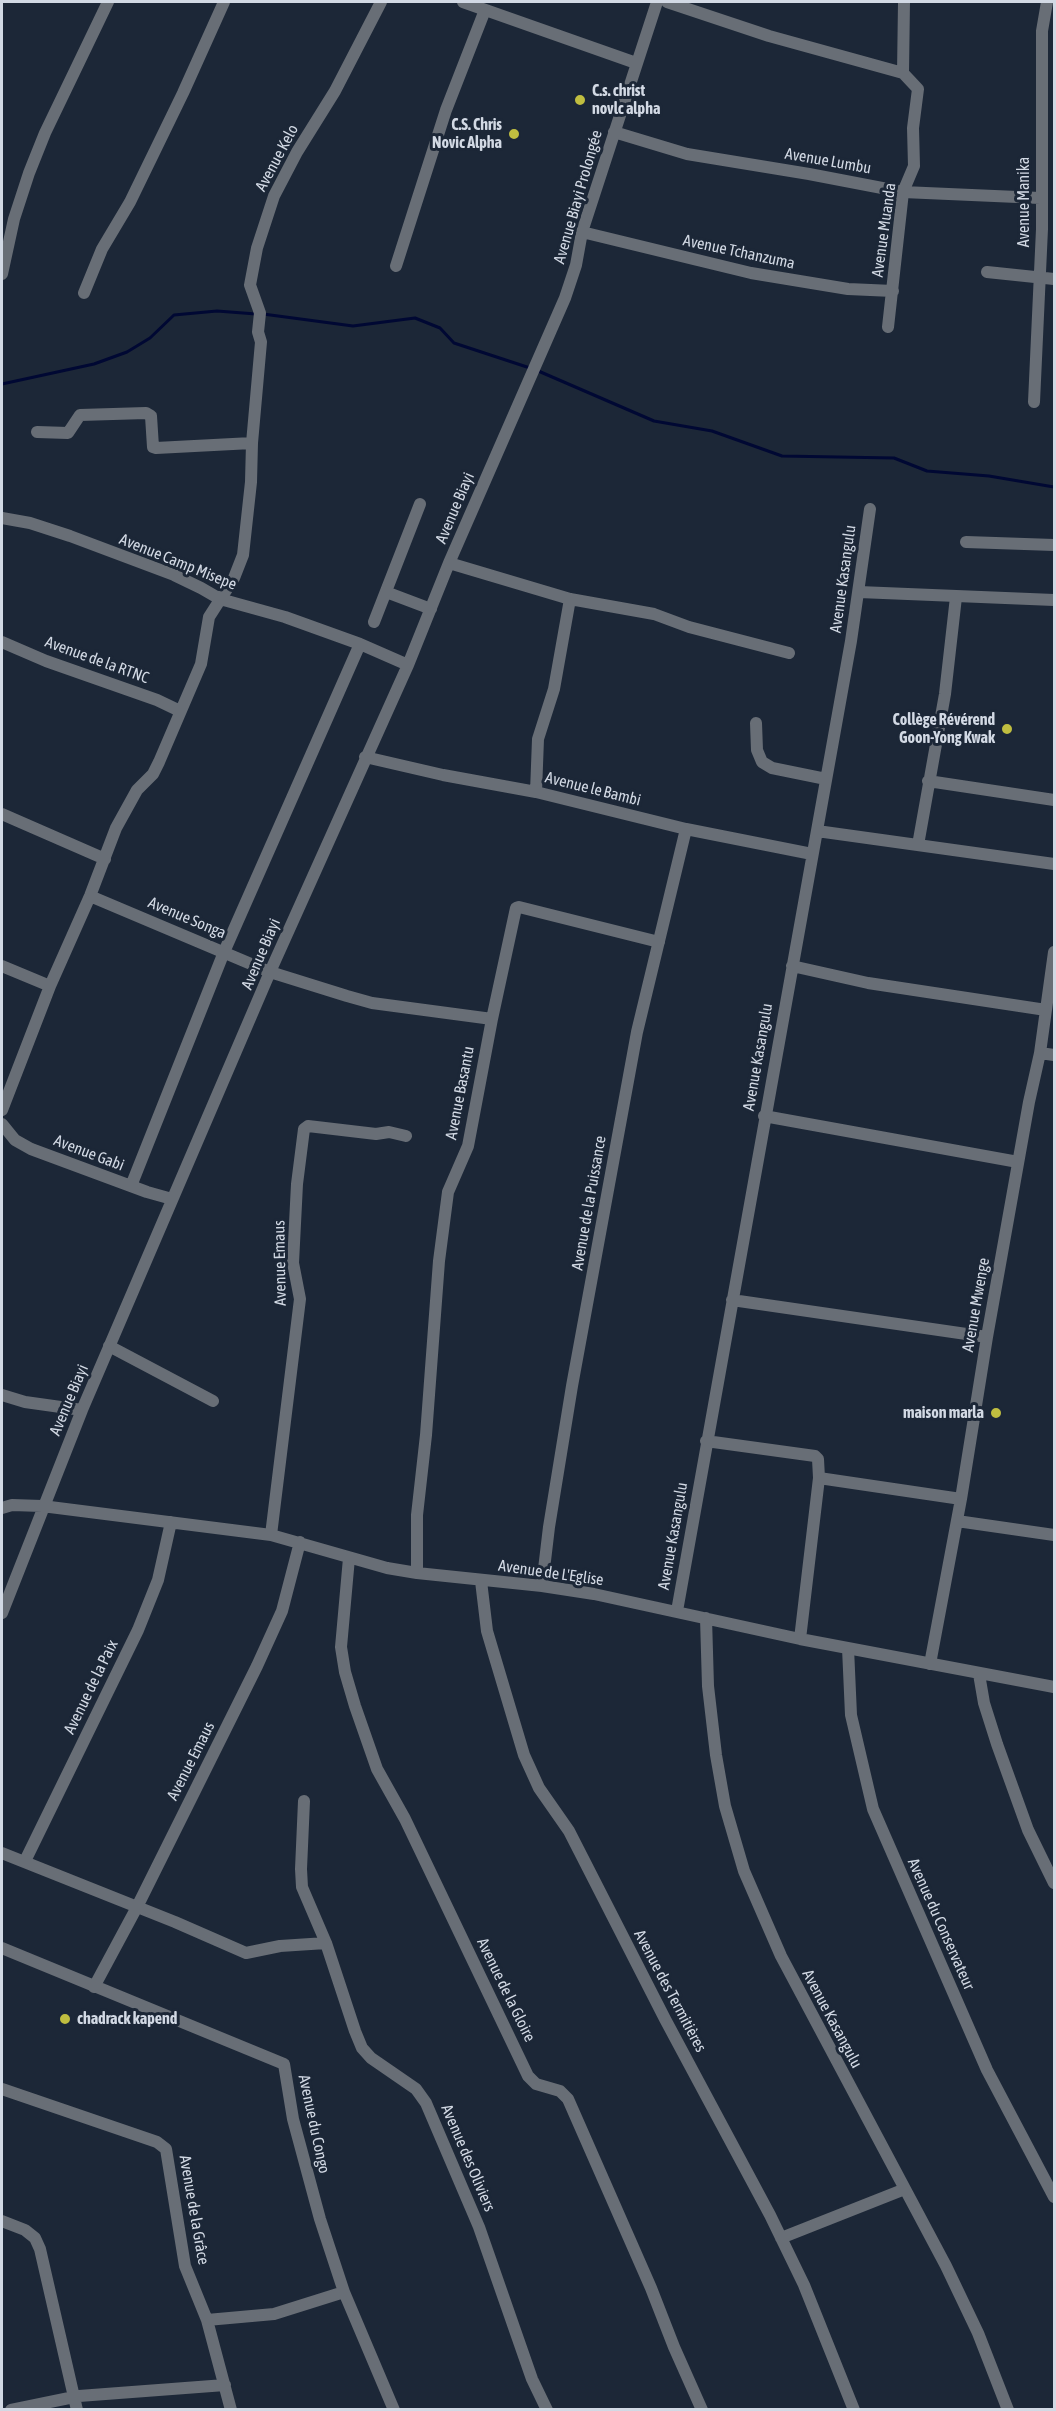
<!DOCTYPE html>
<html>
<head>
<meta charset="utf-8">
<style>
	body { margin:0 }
	#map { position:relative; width:1056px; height:2411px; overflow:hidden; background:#1c2737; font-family:"Asap Condensed",sans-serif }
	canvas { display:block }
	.frame { position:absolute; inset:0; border:3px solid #d2d9e4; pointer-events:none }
</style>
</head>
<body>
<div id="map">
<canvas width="1056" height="2411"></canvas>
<div class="frame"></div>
</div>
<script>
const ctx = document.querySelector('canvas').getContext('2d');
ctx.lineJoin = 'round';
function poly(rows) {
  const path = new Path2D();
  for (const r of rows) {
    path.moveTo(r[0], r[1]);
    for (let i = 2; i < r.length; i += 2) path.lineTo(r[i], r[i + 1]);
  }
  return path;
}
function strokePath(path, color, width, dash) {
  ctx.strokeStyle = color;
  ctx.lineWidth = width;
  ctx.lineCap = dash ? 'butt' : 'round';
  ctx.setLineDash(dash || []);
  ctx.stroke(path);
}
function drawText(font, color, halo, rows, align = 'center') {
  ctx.font = font + ' "Asap Condensed",sans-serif';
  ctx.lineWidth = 6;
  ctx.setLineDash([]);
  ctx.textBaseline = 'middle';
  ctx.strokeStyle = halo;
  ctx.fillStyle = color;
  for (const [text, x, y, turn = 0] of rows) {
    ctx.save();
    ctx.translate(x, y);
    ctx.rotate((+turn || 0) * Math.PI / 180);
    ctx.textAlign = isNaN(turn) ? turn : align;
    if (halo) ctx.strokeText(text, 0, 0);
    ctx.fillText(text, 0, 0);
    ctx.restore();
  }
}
const stream = poly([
	[263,314,353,326,415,318,440,328,454,343,530,368],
	[536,370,654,421,712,431,782,456,894,458,927,471,989,476,1054,487],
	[2,384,94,364,127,352,150,338,174,315,217,311,256,314]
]);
const minor = poly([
	[463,2,636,63],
	[667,2,769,36,903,73,918,89,913,128,914,166,903,192,888,327],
	[903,73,904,2],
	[614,132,687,154,809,174,903,192,1040,198],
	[582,232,751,273,848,289,893,291],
	[396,266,446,110,485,10],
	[987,272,1054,279],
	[2,274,14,219,29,173,45,133,108,2],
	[84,293,102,249,130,202,183,93,224,2],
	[1034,402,1042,229,1042,31,1047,2],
	[37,432,68,433,80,415,146,413,151,416,153,447,156,448,252,443],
	[2,518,30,523,70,536,174,575,201,588,220,599,285,617,360,644,408,665],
	[966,542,1054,545],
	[449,563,570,599,654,614,689,627,789,653],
	[386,592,431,609],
	[859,592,1054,600],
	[374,622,420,504],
	[2,642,46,661,157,700,180,711],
	[756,723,757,750,762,762,772,768,826,779],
	[365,757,443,775,536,792,686,829,812,854],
	[928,781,1054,800],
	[536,792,538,739,554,689,570,599],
	[2,814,105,859],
	[817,831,1054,864],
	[918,845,945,694,956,597],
	[90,896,270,972,347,996,372,1003,492,1019],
	[2,966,50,986],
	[792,966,868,983,1046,1010],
	[1040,1053,1054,1055],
	[2,1110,50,986,90,896,116,828,137,790,153,774,159,762,201,664,209,617,234,578,243,555,251,482,252,443,261,342,258,332,260,313,250,285,257,248,274,196,297,152,335,91,381,2],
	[764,1116,1018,1162],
	[2,1124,15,1140,31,1149,147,1192,172,1199],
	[131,1186,224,952,360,644],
	[732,1300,987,1337],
	[109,1346,213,1401],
	[2,1395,25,1402,82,1410],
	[706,1441,815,1456,818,1459,819,1478,961,1499],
	[2,1508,12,1505,42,1506,271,1535,387,1568,417,1573,542,1586,594,1594,800,1639,1054,1687],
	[957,1521,1054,1535],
	[271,1535,300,1299,293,1263,297,1184,304,1129,308,1126,376,1134,389,1132,406,1136],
	[349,1558,341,1647,345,1672,355,1706,377,1769,405,1819,528,2076,536,2084,560,2091,568,2099,651,2288,674,2347,702,2410],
	[417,1573,417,1515,426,1435,439,1261,448,1192,468,1146,492,1019,516,908,519,907,659,942],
	[481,1581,487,1631,524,1755,539,1788,569,1831,665,2019,770,2215,804,2285,854,2410],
	[542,1586,549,1527,572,1386,637,1032,686,829],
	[677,1611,851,641,870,509],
	[2,1613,82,1410,270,972,408,665,449,563,565,298,576,265,582,232,657,2],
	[706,1618,708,1686,716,1755,725,1806,744,1871,781,1956,946,2266,978,2333,1008,2410],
	[800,1639,819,1478],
	[848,1648,851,1715,873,1809,987,2070,1054,2197],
	[930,1664,961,1499,987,1337,1029,1102,1040,1053,1054,952],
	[979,1674,984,1703,997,1744,1028,1830,1054,1883],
	[304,1801,301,1869,302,1887,326,1943,355,2031,362,2048,371,2058,416,2089,426,2103,479,2227,532,2379,547,2410],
	[2,1853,175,1922,246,1953,280,1946,326,1943],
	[25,1861,138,1630,158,1580,171,1522],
	[2,1948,284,2064,293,2119,320,2219,344,2292,394,2410],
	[94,1987,137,1907,257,1666,282,1611,300,1542],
	[2,2089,157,2142,166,2149,185,2266,207,2320,231,2410],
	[2,2221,25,2230,35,2238,40,2249,77,2410],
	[781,2238,905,2189],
	[207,2320,274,2314,344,2292],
	[11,2410,79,2396,225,2385]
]);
const markers = [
	[580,100,6,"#c0be40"],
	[514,134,6,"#c0be40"],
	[1007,729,6,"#c0be40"],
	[996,1413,6,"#c0be40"],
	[65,2019,6,"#c0be40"]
];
const poiNames = [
	["C.s. christ",592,91,"left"],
	["novlc alpha",592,109,"left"],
	["C.S. Chris",502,125],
	["Novic Alpha",502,143],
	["Collège Révérend",995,720],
	["Goon-Yong Kwak",995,738],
	["maison marla",984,1413],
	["chadrack kapend",77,2019,"left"]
];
const streetNames = [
	["Avenue Kelo",277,158,-62],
	["Avenue Lumbu",828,161,10],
	["Avenue Biayi Prolongée",578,197,-74],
	["Avenue Manika",1024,202,-90],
	["Avenue Muanda",884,230,-82],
	["Avenue Tchanzuma",739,252,12],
	["Avenue Biayi",455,508,-67],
	["Avenue Camp Misepe",178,562,22],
	["Avenue Kasangulu",843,579,-82],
	["Avenue de la RTNC",97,660,20],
	["Avenue le Bambi",593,789,14],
	["Avenue Songa",187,918,23],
	["Avenue Biayi",261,954,-67],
	["Avenue Kasangulu",758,1057,-80],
	["Avenue Basantu",460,1093,-79],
	["Avenue Gabi",89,1153,21],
	["Avenue de la Puissance",589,1203,-80],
	["Avenue Emaus",280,1263,-91],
	["Avenue Mwenge",976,1305,-80],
	["Avenue Biayi",69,1400,-67],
	["Avenue Kasangulu",673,1536,-80],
	["Avenue de L'Eglise",551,1573,8],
	["Avenue de la Paix",91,1687,-64],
	["Avenue Emaus",191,1761,-63],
	["Avenue du Conservateur",941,1924,66],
	["Avenue de la Gloire",506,1990,64],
	["Avenue des Termitières",670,1991,62],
	["Avenue Kasangulu",832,2019,62],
	["Avenue du Congo",314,2124,78],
	["Avenue des Oliviers",468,2158,67],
	["Avenue de la Grâce",194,2210,80]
];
strokePath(stream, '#000833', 3);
strokePath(minor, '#686e76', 12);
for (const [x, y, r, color] of markers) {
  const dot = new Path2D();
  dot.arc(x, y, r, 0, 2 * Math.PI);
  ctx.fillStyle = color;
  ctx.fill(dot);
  strokePath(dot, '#1c2737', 2);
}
drawText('bold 16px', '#d2d9e4', '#1c2737', poiNames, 'right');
drawText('16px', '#d2d9e4', '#1c2737', streetNames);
</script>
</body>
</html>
